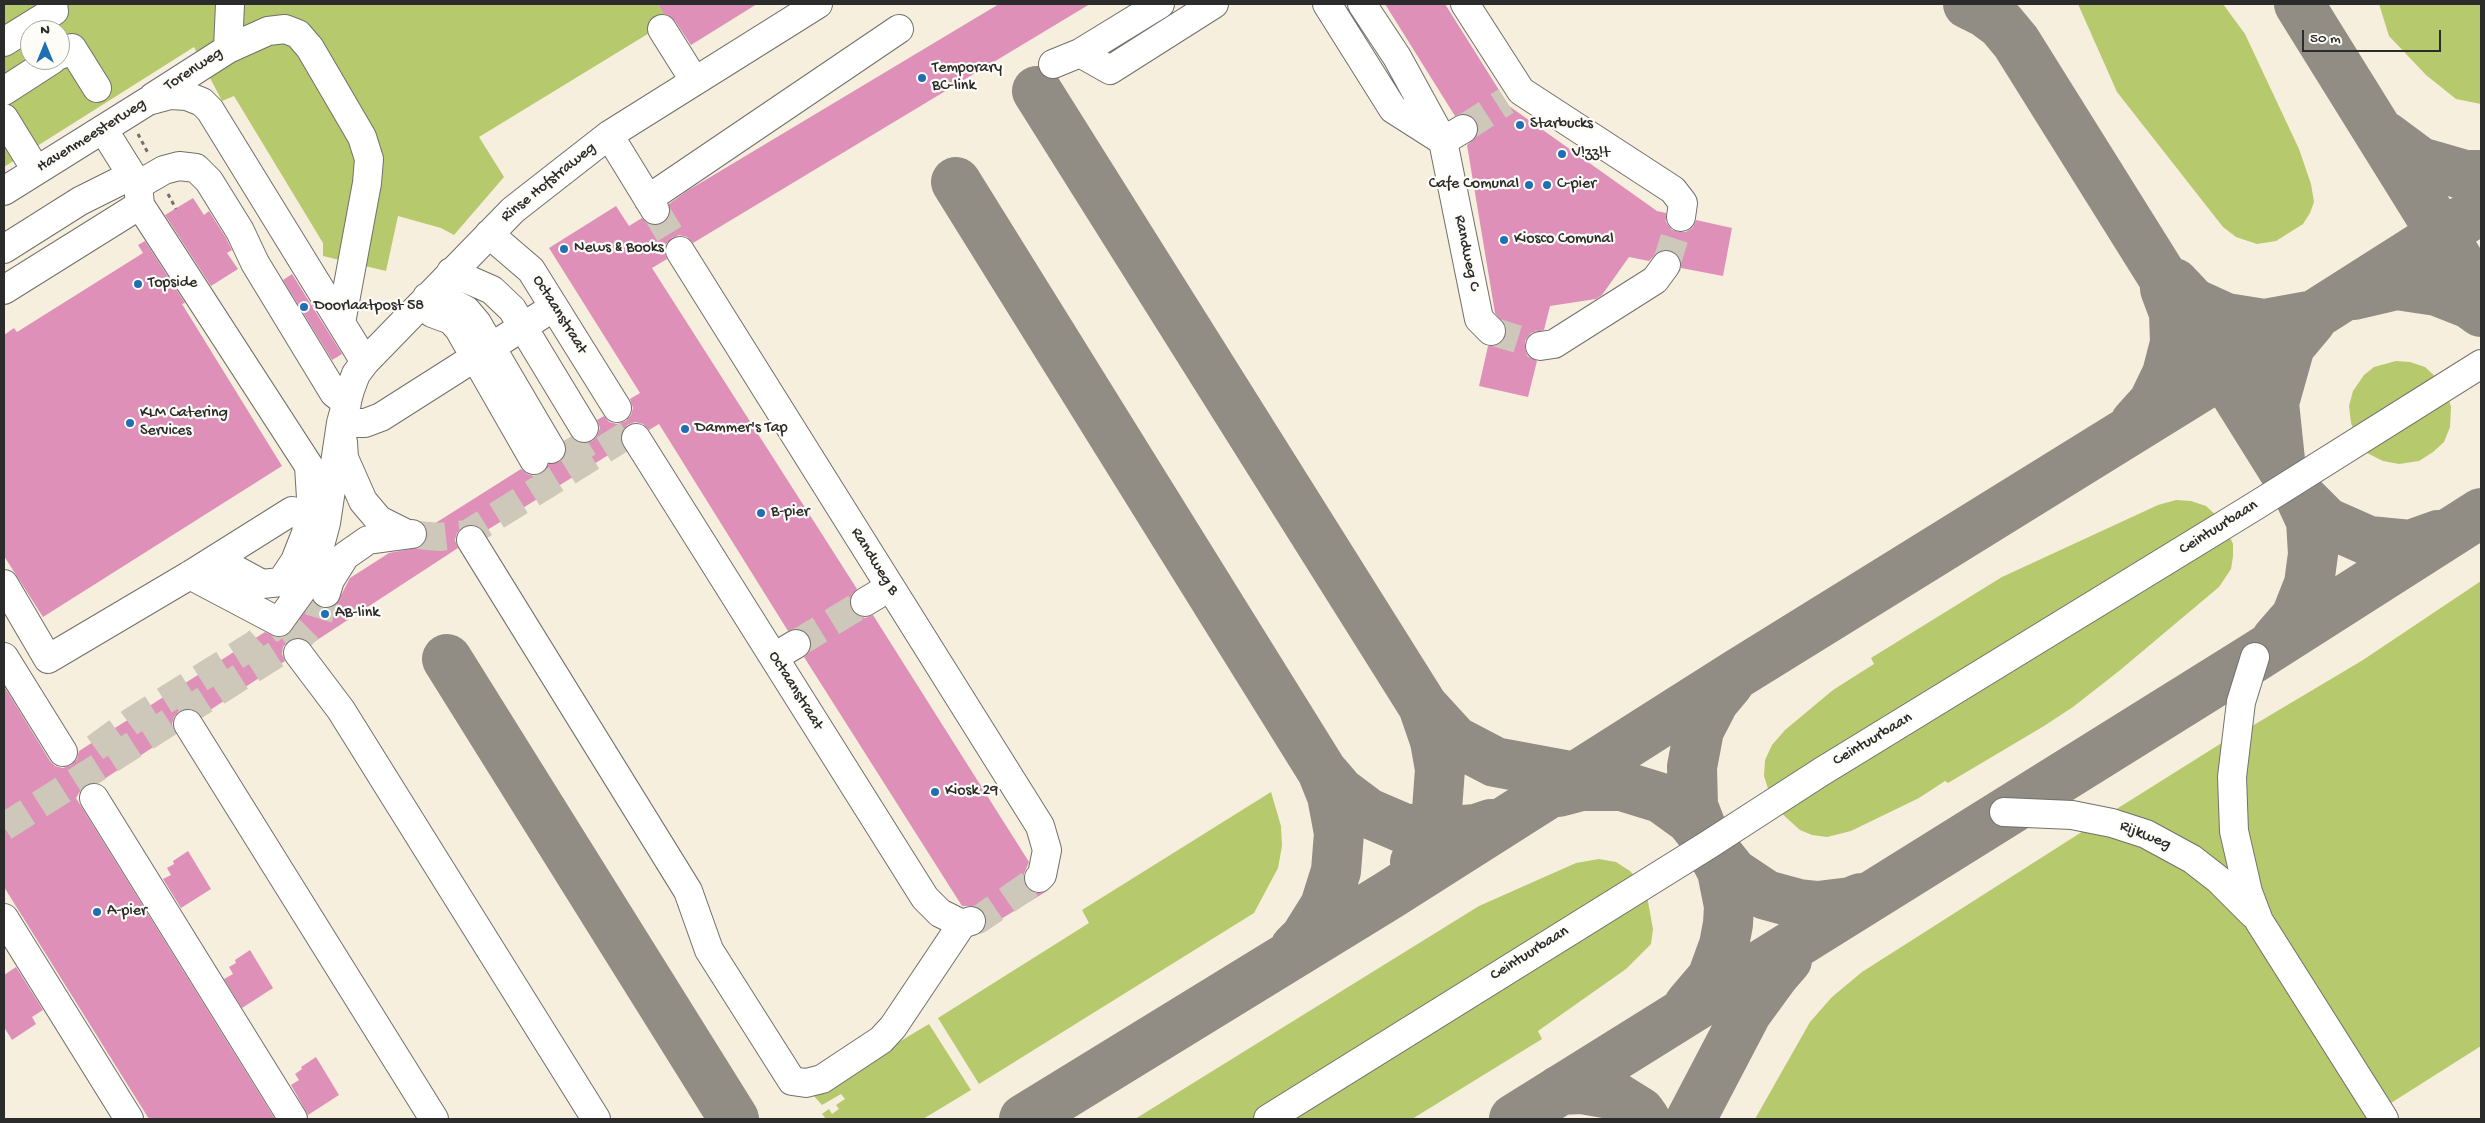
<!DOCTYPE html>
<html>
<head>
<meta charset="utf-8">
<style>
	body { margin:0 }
	#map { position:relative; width:2485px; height:1123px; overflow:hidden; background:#f7efde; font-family:"Gochi Hand",sans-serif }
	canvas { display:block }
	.frame { position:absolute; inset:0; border:5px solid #2b2b2b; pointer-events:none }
	.north { position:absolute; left:20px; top:20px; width:50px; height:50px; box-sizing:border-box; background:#fdfcf7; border:1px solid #a9a8a5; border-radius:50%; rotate:0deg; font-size:14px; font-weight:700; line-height:20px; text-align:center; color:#2b2b2b }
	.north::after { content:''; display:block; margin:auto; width:18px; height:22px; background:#1f6fb2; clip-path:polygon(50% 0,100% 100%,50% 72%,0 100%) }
	.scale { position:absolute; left:2302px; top:30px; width:139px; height:22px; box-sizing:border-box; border:2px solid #2b2b2b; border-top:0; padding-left:6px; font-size:15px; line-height:18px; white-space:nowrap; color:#2b2b2b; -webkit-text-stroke:4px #fdfcf7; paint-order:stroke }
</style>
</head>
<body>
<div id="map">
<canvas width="2485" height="1123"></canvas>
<div class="frame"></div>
<div class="north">N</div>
<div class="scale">50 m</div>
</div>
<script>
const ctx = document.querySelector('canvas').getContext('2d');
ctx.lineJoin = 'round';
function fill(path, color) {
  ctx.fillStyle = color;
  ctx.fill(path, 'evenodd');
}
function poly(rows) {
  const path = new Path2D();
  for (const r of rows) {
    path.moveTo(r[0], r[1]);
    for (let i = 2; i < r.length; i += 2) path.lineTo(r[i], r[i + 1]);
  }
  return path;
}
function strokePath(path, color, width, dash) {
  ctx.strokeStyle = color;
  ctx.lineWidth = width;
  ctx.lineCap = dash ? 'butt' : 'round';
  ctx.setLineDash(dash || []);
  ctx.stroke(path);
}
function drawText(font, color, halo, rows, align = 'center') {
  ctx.font = font + ' "Gochi Hand",sans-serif';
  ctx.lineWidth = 4.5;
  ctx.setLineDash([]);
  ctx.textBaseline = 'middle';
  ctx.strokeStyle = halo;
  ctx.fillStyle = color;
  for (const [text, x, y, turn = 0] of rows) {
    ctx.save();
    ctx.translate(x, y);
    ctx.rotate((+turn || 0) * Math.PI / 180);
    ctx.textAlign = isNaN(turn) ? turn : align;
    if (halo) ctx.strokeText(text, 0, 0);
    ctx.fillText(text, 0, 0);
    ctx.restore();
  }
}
const green = poly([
	[4,4,658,4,669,21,479,137,504,177,454,235,441,228,398,216,386,271,323,256,323,243,234,96,222,101,194,47,4,167],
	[30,30,60,30,60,60,30,60],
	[2078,4,2223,4,2245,34,2299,149,2311,184,2314,202,2310,213,2303,224,2276,241,2257,244,2236,237,2223,227,2117,92],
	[2379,4,2481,4,2481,104,2456,99,2426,75,2389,36],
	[2396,361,2410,362,2425,367,2439,380,2356,435,2351,423,2349,406,2353,391,2364,375,2374,367],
	[2447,393,2451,407,2450,427,2444,442,2433,452,2419,461,2399,464,2383,461,2367,453,2362,445],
	[2176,500,2191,501,2206,506,2220,519,1771,798,1764,776,1765,760,1772,745,1785,730,1833,690,1874,664,1871,658,2002,577,2158,505],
	[2228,532,2233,544,2233,556,2231,569,2219,587,2119,671,2073,707,2044,726,1948,783,1945,781,1919,798,1851,831,1827,837,1812,835,1800,830,1780,812],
	[2481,581,2481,1046,2383,1108,2256,893,2240,809,2247,729,2363,660],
	[2228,739,2240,892,2107,815],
	[1271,792,1281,826,1282,846,1278,868,1254,913,979,1084,938,1018,1089,923,1082,910],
	[2088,828,2168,856,2229,904,2261,943,2368,1119,1755,1119,1810,1022,1832,997,1862,972],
	[1599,859,1616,862,1630,871,1639,881,1258,1119,1135,1119,1479,906,1576,863],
	[1647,896,1653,929,1651,944,1626,969,1538,1031,1542,1039,1412,1119,1290,1119],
	[929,1024,971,1090,923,1119,826,1119,822,1114,829,1109,832,1114,839,1109,836,1105,845,1099,841,1094,822,1105,812,1094]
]);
const taxiway = poly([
	[1968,4,1986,13,2001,24,2016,42,2299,495,2326,522,2369,541,2410,545,2438,535],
	[2299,4,2481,297],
	[1037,91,1423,706,1455,741,1495,762,1592,780],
	[2385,136,2420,162,2465,175,2481,175],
	[956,182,1322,771,1332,796,1339,833,1336,871,1325,906,1305,938,1295,948],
	[2174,283,2193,303,2226,318,2264,324,2308,316],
	[2354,295,2397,285,2437,291,2470,304,2481,312],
	[2135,423,2153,403,2167,374,2175,343,2174,313,2165,289],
	[2280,460,2274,403,2290,346,2311,321],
	[2276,640,2296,617,2309,584,2313,554,2311,521,2299,495],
	[447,659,734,1119],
	[1322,771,1340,792,1368,813,1403,828,1440,832,1476,829,1491,824],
	[1558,792,1581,786,1622,786,1661,798,1690,819,1733,873,1766,895,1799,904,1818,906,1851,902,1861,898],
	[1415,862,1431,832,1437,810,1440,769,1435,741,1423,706],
	[1689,1005,1712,978,1724,945,1728,924,1729,906,1722,871,1708,845,1693,806,1692,767,1699,730,1714,701,1729,683],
	[1560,1090,1582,1089,1611,1094,1640,1112,1645,1119],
	[1024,1119,1389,895,1737,674,2223,373,2481,209],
	[1514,1119,2255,657,2481,513],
	[1691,1119,1747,1012,1774,975,1787,960]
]);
const building = poly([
	[658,4,757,4,691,45,675,21,664,14],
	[999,4,1090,4,693,243,687,237,679,235,672,238,666,244,664,252,667,259,652,268,857,589,852,594,849,602,852,610,857,615,865,618,873,615,1029,862,1024,874,1024,882,1028,889,1035,893,1047,891,983,930,986,917,982,910,974,906,962,906,804,657,810,651,812,644,809,636,803,630,796,628,788,631,659,424,649,430,643,424,635,422,627,425,622,431,620,439,623,446,484,532,479,527,471,524,462,527,457,533,455,540,458,548,311,644,304,638,296,638,289,640,283,647,282,654,285,661,201,716,196,710,188,708,179,711,174,717,172,724,175,733,98,783,86,785,81,790,76,798,275,1119,149,1119,4,887,4,686,50,761,55,766,63,768,71,765,77,759,79,751,265,632,278,638,286,636,313,601,322,608,330,608,336,605,350,578,389,553,421,547,427,539,426,529,521,469,527,474,534,476,542,473,549,464,559,462,564,457,567,449,564,441,571,437,577,442,584,444,592,441,597,436,600,428,597,420,604,416,609,422,617,424,626,421,631,415,633,408,630,399,640,393,549,248,616,206,629,226,642,218,648,224,656,226,663,224,669,217,669,204,687,191],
	[1385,4,1445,4,1509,106,1657,211,1666,213,1666,222,1672,230,1679,232,1686,232,1693,227,1696,220,1732,228,1723,276,1681,268,1680,258,1675,252,1668,250,1659,251,1649,261,1629,257,1602,295,1596,299,1550,306,1544,330,1531,333,1525,341,1525,348,1527,355,1537,361,1528,397,1479,386,1488,346,1496,346,1502,342,1506,335,1506,327,1495,313,1467,145,1476,137,1479,128,1476,121,1470,115,1462,113,1455,116],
	[193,198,204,215,209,211,226,238,232,250,227,253,238,269,211,286,165,215],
	[145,241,185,303,182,304,282,466,43,617,4,556,4,335,14,328,17,332,143,253,138,245],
	[292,274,342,354,332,360,283,280],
	[188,851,211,889,181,908,163,879,171,875,167,868,174,864,173,861],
	[250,950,273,988,242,1008,224,979,233,974,229,967,236,963,235,960],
	[16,967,43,1010,32,1017,36,1024,12,1040,4,1027,4,975],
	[316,1057,339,1095,308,1115,291,1085,299,1080,295,1074,302,1069,301,1067]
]);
const minorTunnel = poly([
	[1463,129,1506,101],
	[655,210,680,251],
	[1666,265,1681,217],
	[1491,331,1540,346],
	[569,438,584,462],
	[418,535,439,537,467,534,632,432],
	[796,644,865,602],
	[95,748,132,721,255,644,279,622,292,640],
	[4,827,294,643,318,619,326,593],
	[971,921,978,920,1039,878]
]);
const path = poly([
	[138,134,149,155],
	[168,194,176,209]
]);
const minor = poly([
	[1160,4,1080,53,1110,70,1214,4],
	[1327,4,1393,109,1440,139],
	[1362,4,1397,57,1443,141,1479,319,1491,331],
	[1465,4,1521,91,1673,190,1683,203,1681,217],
	[662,29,694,80],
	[4,42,54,11,53,4],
	[228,49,268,31,285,29,298,34,310,48,362,137,369,159,367,183,341,323],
	[60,55,72,48,97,88],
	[1053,64,1080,53],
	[4,91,52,60],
	[153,97,228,49,230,4],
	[4,118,36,170],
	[609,135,655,210],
	[1443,141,1463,129],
	[138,185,164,170,179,166,196,168,209,181,240,231,255,263,334,393,347,403],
	[4,191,148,101,170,95,187,96,202,102,210,110,365,362],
	[648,199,899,29],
	[140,205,309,466,311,498,306,533,295,561,281,582,262,584,216,559],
	[489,234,531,270,617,408],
	[4,249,80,201,132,175],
	[680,251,1040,826,1047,850,1042,875,1039,878],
	[451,272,492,290,512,309,584,428],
	[4,290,140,205,138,185,103,129],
	[427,297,451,302,466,310,477,323,551,449],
	[432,313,451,320,459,329,534,460],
	[1540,346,1554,344,1655,280,1666,265],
	[341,423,365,423,381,417,554,307],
	[636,438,925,898,940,913,962,924,971,921],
	[343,442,344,458,363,501,379,520,407,534],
	[471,540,688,891,709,950,792,1081,806,1083,822,1079,881,1040,893,1027,962,924],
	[190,575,279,622,310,579,317,557,326,523,341,423,350,390,356,374,365,362,513,210,609,135,818,4],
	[4,584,48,659,190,575,292,511],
	[326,593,330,580,345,556,368,540,412,534],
	[865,602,890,587],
	[298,653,341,710,596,1119],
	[4,657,63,752],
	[774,657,796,644],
	[2255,657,2241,702,2232,777,2234,831,2248,892,2259,921,2384,1119],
	[188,724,434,1119],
	[94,798,293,1119],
	[2004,812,2072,815,2112,823,2146,834,2192,859,2219,880,2253,914],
	[4,918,129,1119],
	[1268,1119,1708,845,1821,772,2255,506,2481,364]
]);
const markers = [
	[922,78,5,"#1f6fb2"],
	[1520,125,5,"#1f6fb2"],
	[1562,154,5,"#1f6fb2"],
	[1529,185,5,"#1f6fb2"],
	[1547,185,5,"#1f6fb2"],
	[1504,240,5,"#1f6fb2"],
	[564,249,5,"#1f6fb2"],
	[138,284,5,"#1f6fb2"],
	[304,307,5,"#1f6fb2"],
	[130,423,5,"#1f6fb2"],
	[685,429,5,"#1f6fb2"],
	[761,513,5,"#1f6fb2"],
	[325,614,5,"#1f6fb2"],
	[935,792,5,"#1f6fb2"],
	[97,912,5,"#1f6fb2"]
];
const poiNames = [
	["Temporary",932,69],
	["BC-link",932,87],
	["Starbucks",1530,125],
	["V!zz!t",1572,154],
	["Cafe Comunal",1519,185,"right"],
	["C-pier",1557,185],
	["Kiosco Comunal",1514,240],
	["News & Books",574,249],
	["Topside",148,284],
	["Doorlaatpost 58",314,307],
	["KLM Catering",140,414],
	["Services",140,432],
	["Dammer's Tap",695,429],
	["B-pier",771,513],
	["AB-link",335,614],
	["Kiosk 29",945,792],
	["A-pier",107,912]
];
const streetNames = [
	["Torenweg",194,70,-33],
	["Havenmeesterweg",92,136,-32],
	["Rinse Hofstraweg",549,183,-39],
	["Randweg C",1466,253,78],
	["Octaanstraat",559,315,58],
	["Ceintuurbaan",2219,528,-32],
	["Randweg B",874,562,58],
	["Octaanstraat",795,691,58],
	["Ceintuurbaan",1873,740,-31],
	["Rijkweg",2145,836,22],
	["Ceintuurbaan",1530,954,-32]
];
fill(green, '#b6c96c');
strokePath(taxiway, '#918d84', 50);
fill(building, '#de90b9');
strokePath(minorTunnel, '#cec8ba', 28, [28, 14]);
strokePath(minor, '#72706a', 30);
strokePath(path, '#72706a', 3, [4, 4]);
strokePath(minor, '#fff', 28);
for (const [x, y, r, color] of markers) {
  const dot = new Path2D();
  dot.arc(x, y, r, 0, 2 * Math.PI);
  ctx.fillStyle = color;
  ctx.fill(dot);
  strokePath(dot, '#fdfcf7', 2);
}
drawText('16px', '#2b2b2b', '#fdfcf7', poiNames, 'left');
drawText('16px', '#2b2b2b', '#fdfcf7', streetNames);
</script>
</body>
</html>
